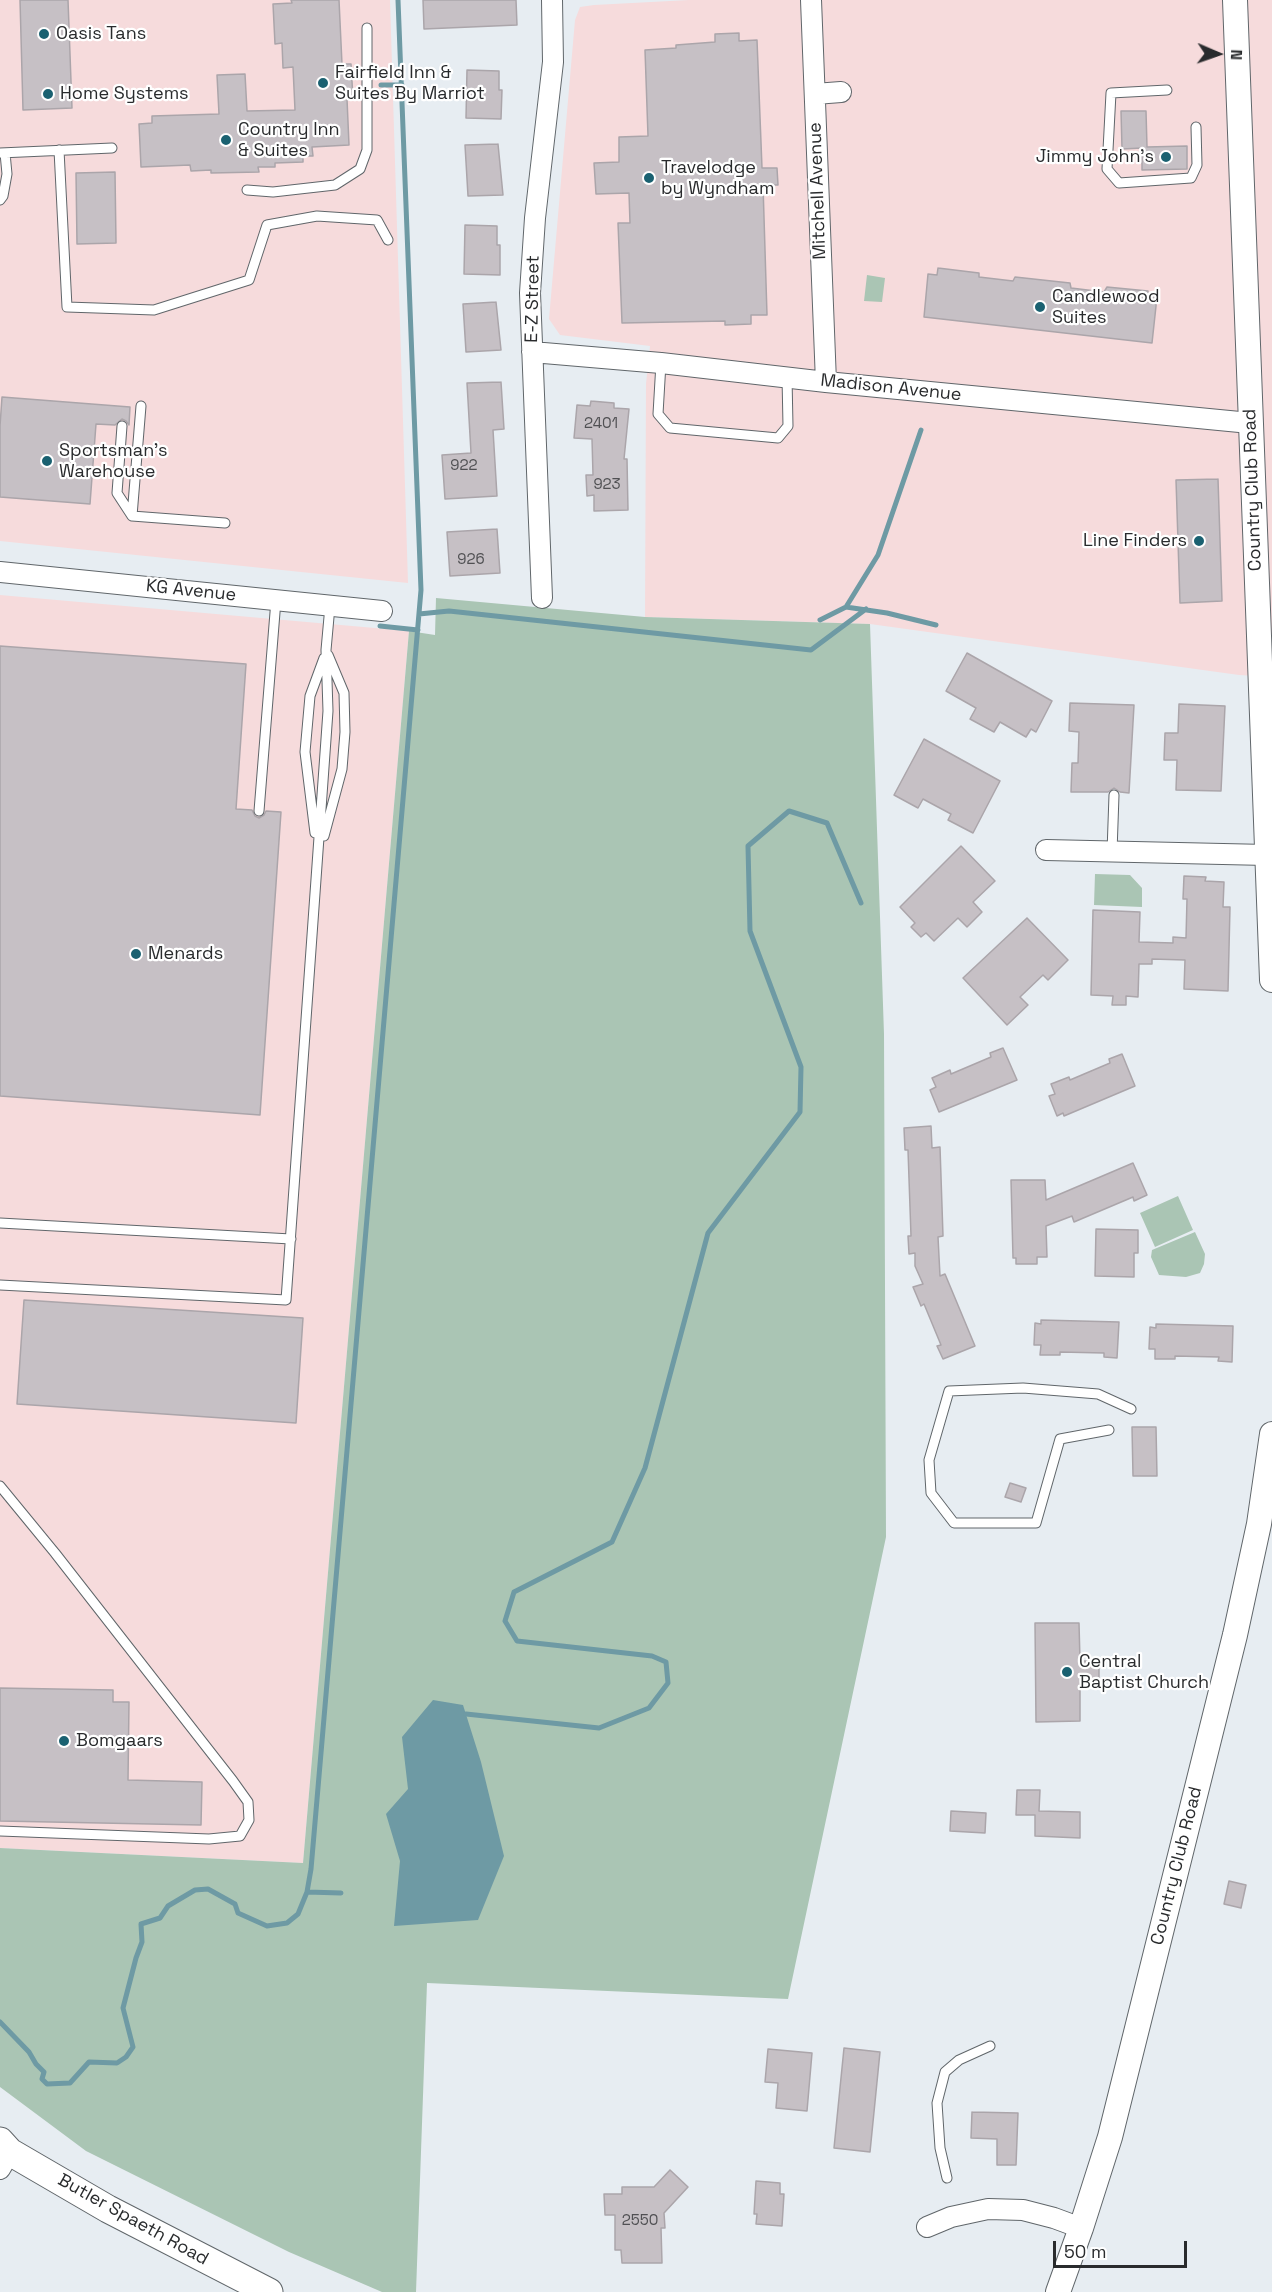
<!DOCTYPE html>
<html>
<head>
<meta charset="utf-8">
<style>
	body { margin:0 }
	#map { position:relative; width:1272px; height:2292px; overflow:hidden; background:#e7edf2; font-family:"Space Grotesk",sans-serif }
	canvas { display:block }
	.north { position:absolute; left:1188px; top:24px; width:60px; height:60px; -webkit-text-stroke:4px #fff; paint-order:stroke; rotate:92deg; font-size:16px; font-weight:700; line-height:24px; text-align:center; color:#292b2d }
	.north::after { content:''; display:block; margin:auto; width:21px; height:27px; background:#292b2d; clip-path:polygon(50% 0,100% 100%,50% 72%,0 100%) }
	.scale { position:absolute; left:1053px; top:2241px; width:134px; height:27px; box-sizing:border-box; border:3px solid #292b2d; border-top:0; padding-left:8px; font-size:18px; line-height:21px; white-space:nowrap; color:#292b2d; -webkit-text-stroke:4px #fff; paint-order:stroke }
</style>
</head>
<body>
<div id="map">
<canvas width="1272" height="2292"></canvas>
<div class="north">N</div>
<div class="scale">50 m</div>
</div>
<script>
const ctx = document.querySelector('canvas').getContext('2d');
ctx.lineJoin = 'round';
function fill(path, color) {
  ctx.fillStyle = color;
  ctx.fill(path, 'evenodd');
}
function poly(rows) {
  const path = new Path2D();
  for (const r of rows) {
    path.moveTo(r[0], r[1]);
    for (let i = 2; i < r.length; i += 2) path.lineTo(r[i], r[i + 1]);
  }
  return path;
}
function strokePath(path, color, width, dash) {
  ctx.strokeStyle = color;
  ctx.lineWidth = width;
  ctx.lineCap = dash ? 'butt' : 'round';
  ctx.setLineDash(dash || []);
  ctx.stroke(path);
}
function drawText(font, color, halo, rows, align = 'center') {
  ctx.font = font + ' "Space Grotesk",sans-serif';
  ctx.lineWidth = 4.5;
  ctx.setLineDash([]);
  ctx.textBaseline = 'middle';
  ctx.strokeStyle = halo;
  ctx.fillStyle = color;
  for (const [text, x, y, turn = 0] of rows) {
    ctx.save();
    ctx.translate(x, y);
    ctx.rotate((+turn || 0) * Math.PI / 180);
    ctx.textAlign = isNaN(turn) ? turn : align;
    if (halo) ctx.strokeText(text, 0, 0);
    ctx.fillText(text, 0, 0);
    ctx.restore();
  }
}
const commercial = poly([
	[0,0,390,0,408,583,0,541],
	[689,0,1272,0,1272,677,1239,675,870,624,645,617,646,384,650,346,560,335,549,319,575,20,580,7,594,5],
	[0,595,409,631,303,1863,0,1848]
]);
const green = poly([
	[867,275,885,278,882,302,864,301],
	[436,598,645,617,870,624,884,1034,886,1537,788,1999,427,1983,416,2292,382,2292,289,2252,86,2151,0,2087,0,1848,303,1863,409,631,435,635],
	[1095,874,1130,875,1142,888,1142,907,1094,905],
	[1178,1196,1193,1230,1155,1247,1140,1213],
	[1195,1232,1205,1254,1204,1264,1200,1273,1186,1277,1159,1275,1151,1257,1152,1250]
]);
const water = poly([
	[433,1700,463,1705,481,1762,504,1856,478,1920,394,1926,400,1861,386,1814,408,1789,402,1737]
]);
const stream = poly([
	[381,85,402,85],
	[921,430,878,555,846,607,887,613,936,625],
	[419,614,449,611,811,650,866,609],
	[820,620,846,607],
	[380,626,418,630],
	[466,1714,599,1728,649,1708,668,1683,666,1662,652,1656,517,1641,505,1621,514,1592,612,1542,645,1468,708,1233,800,1112,801,1067,750,931,748,846,789,811,827,823,861,903],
	[307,1892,341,1893],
	[0,2022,29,2052,36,2064,44,2072,42,2079,47,2084,70,2083,89,2062,117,2063,126,2057,133,2047,123,2008,136,1958,142,1942,141,1924,160,1918,168,1906,195,1890,208,1889,235,1904,238,1913,267,1926,287,1923,298,1914,307,1892,311,1869,421,590,398,0]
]);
const building = poly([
	[20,0,68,0,72,108,23,110,20,0],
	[291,0,339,0,342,64,351,64,353,99,347,99,349,145,312,147,313,156,303,156,303,162,275,163,275,167,258,167,259,172,211,173,211,170,191,171,190,165,141,167,139,124,152,123,152,116,219,114,217,75,245,74,247,111,295,110,293,67,283,68,282,43,275,44,273,4,292,3,291,0],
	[423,0,516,0,517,25,424,29,423,0],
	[739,33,739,41,757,40,762,168,777,168,778,185,763,185,767,315,751,315,751,324,725,325,725,321,622,323,618,223,630,223,629,193,596,194,594,163,619,162,619,137,648,136,645,50,676,48,676,45,715,42,715,34,739,33],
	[467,70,499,71,499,90,502,90,501,119,466,118,467,70],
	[1121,111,1146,111,1147,147,1187,146,1187,169,1142,170,1142,148,1122,149,1121,111],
	[498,144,503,195,468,196,465,145,498,144],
	[115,172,116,243,77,244,76,173,115,172],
	[465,225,497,226,497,245,500,245,500,275,464,274,465,225],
	[938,268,979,273,979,277,1013,281,1015,277,1070,283,1071,288,1104,292,1107,287,1148,291,1148,296,1157,297,1152,343,924,317,928,274,937,275,938,268],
	[496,302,501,350,466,352,463,304,496,302],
	[501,382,504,429,493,430,497,496,445,499,442,455,471,453,467,383,501,382],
	[2,397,130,407,129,425,126,421,122,419,115,425,96,424,90,504,0,497,0,426,2,397],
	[591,401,614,403,614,408,629,409,624,459,627,459,628,510,594,511,594,495,587,496,586,475,593,475,592,439,574,438,577,405,590,406,591,401],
	[1218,479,1222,601,1180,603,1176,480,1218,479],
	[497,529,500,573,450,576,447,532,497,529],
	[0,646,246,664,236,809,252,810,255,816,259,818,264,815,266,811,281,812,260,1115,0,1096,0,646],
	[967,653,1052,701,1036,732,1031,729,1026,737,1000,722,994,732,970,719,976,708,946,691,967,653],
	[1070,703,1134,705,1129,793,1120,792,1114,788,1108,792,1071,792,1072,763,1078,763,1079,732,1069,731,1070,703],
	[1179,704,1225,706,1221,791,1176,790,1177,760,1164,760,1165,733,1178,733,1179,704],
	[924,739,1000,781,973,833,948,820,951,814,923,799,918,808,894,795,924,739],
	[961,846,995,881,973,902,982,912,967,927,958,918,934,941,926,933,921,937,911,927,915,923,900,907,961,846],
	[1184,876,1206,877,1205,881,1224,882,1223,907,1230,907,1228,991,1184,989,1185,960,1152,959,1152,964,1139,964,1138,997,1126,996,1126,1005,1112,1005,1113,996,1091,995,1093,910,1140,912,1139,942,1173,943,1173,937,1186,938,1187,899,1183,899,1184,876],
	[1027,918,1068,960,1048,980,1043,975,1020,997,1028,1005,1007,1025,963,978,1027,918],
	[1003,1048,1017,1080,939,1112,930,1090,936,1087,932,1078,950,1070,951,1074,991,1057,990,1053,1003,1048],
	[1122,1054,1135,1086,1064,1116,1063,1113,1057,1116,1049,1096,1055,1094,1051,1084,1069,1077,1070,1080,1110,1063,1109,1059,1122,1054],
	[931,1126,932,1148,940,1147,943,1236,938,1237,940,1276,945,1274,975,1346,943,1359,937,1346,941,1345,924,1304,921,1306,913,1287,923,1284,915,1266,915,1253,909,1254,908,1236,911,1236,908,1150,905,1150,904,1128,931,1126],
	[1133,1163,1147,1195,1134,1201,1133,1197,1074,1222,1072,1216,1046,1226,1047,1257,1037,1257,1037,1264,1016,1264,1016,1258,1013,1258,1011,1180,1045,1180,1046,1200,1133,1163],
	[1096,1229,1138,1230,1138,1253,1134,1253,1134,1277,1095,1276,1096,1229],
	[24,1300,303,1318,296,1423,17,1404,24,1300],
	[1041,1320,1119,1322,1117,1358,1104,1357,1104,1353,1060,1352,1060,1355,1040,1355,1041,1345,1034,1345,1035,1323,1041,1324,1041,1320],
	[1156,1324,1233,1326,1232,1362,1218,1361,1219,1357,1175,1356,1175,1359,1155,1359,1155,1349,1149,1349,1150,1327,1156,1328,1156,1324],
	[1132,1427,1156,1427,1157,1476,1133,1476,1132,1427],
	[1010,1483,1026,1488,1021,1502,1005,1497,1010,1483],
	[1035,1623,1079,1623,1080,1661,1099,1661,1099,1682,1080,1683,1080,1721,1036,1722,1035,1623],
	[0,1688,113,1690,113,1702,129,1702,128,1780,202,1782,201,1825,0,1821,0,1688],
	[1017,1790,1040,1790,1039,1811,1080,1812,1080,1838,1035,1836,1035,1815,1016,1815,1017,1790],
	[951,1811,986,1813,985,1833,950,1831,951,1811],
	[1229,1881,1246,1885,1241,1908,1224,1904,1229,1881],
	[844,2048,880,2052,870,2152,834,2148,844,2048],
	[768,2049,812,2053,807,2111,776,2108,778,2083,765,2082,768,2049],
	[972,2112,1018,2113,1016,2165,997,2165,997,2139,971,2138,972,2112],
	[670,2170,688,2187,664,2213,665,2228,661,2228,662,2263,622,2263,621,2250,615,2250,615,2215,605,2215,604,2194,622,2194,622,2187,654,2187,670,2170],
	[756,2181,780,2183,780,2194,784,2194,782,2226,756,2224,757,2214,754,2214,756,2181]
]);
const service = poly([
	[1167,90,1111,93,1107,169,1119,183,1191,178,1197,165,1196,127],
	[59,150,67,307,154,310,249,280,267,225,317,216,377,220,388,240],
	[0,153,112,148],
	[247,190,273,192,335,185,360,169,367,150,367,28],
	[0,200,3,196,7,174,5,153],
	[661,363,658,414,670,428,778,438,788,426,787,377],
	[141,406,132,516,225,523],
	[122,426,117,493,132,516],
	[259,811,276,600],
	[315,833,305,752,310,696,324,658],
	[324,836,342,769,345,732,344,693,328,655],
	[1112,852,1114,795],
	[0,1223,291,1239],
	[0,1285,286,1300,328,711,326,650,330,606],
	[1109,1430,1060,1439,1036,1523,954,1523,931,1493,929,1460,949,1391,1023,1388,1098,1394,1131,1409],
	[0,1486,55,1553,233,1781,248,1802,249,1820,240,1836,209,1839,0,1831],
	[947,2178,940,2148,937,2103,945,2072,959,2060,990,2046]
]);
const minor = poly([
	[811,0,826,382],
	[815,94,841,92],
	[532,352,661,363,826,382,1250,423],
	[0,572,382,611],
	[542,598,530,293,535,218,553,62,552,0],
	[1046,850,1267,855],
	[0,2169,10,2152],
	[927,2227,951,2217,988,2209,1023,2210,1054,2218,1081,2228]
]);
const tertiary = poly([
	[1235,0,1272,980],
	[1058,2292,1081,2228,1110,2137,1235,1635,1259,1524,1272,1434]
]);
const secondary = poly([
	[0,2141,10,2152,108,2209,269,2292]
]);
const markers = [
	[44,34,6,"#1a6171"],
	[323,83,6,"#1a6171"],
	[48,94,6,"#1a6171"],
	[226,140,6,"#1a6171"],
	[1166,157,6,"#1a6171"],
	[649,178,6,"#1a6171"],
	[1040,307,6,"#1a6171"],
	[47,461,6,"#1a6171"],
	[1199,541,6,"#1a6171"],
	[136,954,6,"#1a6171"],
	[1067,1672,6,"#1a6171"],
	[64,1741,6,"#1a6171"]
];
const numberNames = [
	["2401",601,424],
	["922",464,466],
	["923",607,485],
	["926",471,560],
	["2550",640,2221]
];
const poiNames = [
	["Oasis Tans",56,34],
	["Fairfield Inn &",335,73],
	["Suites By Marriot",335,94],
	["Home Systems",60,94],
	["Country Inn",238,130],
	["& Suites",238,151],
	["Jimmy John's",1154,157,"right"],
	["Travelodge",661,168],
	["by Wyndham",661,189],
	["Candlewood",1052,297],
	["Suites",1052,318],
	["Sportsman's",59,451],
	["Warehouse",59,472],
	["Line Finders",1187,541,"right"],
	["Menards",148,954],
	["Central",1079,1662],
	["Baptist Church",1079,1683],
	["Bomgaars",76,1741]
];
const streetNames = [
	["Mitchell Avenue",818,191,-92],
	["E-Z Street",533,299,-89],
	["Madison Avenue",891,388,6],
	["Country Club Road",1253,490,-92],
	["KG Avenue",191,591,6],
	["Country Club Road",1177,1866,-76],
	["Butler Spaeth Road",133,2220,29]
];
fill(commercial, '#f6dbdc');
fill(green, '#aac5b4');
fill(water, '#6e9aa4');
strokePath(stream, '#6e9aa4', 5);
fill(building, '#c6c0c5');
strokePath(building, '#aba5aa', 1.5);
strokePath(service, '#60666a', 11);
strokePath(minor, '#60666a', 22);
strokePath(tertiary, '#60666a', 26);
strokePath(secondary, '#60666a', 29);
strokePath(service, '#fff', 9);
strokePath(minor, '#fff', 20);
strokePath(tertiary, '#fff', 24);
strokePath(secondary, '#fff', 27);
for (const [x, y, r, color] of markers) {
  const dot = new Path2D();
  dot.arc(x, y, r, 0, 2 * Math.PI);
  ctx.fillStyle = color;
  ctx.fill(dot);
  strokePath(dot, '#fff', 2);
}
drawText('15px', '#505053', null, numberNames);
drawText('18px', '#292b2d', '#fff', poiNames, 'left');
drawText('18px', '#292b2d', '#fff', streetNames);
</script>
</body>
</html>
